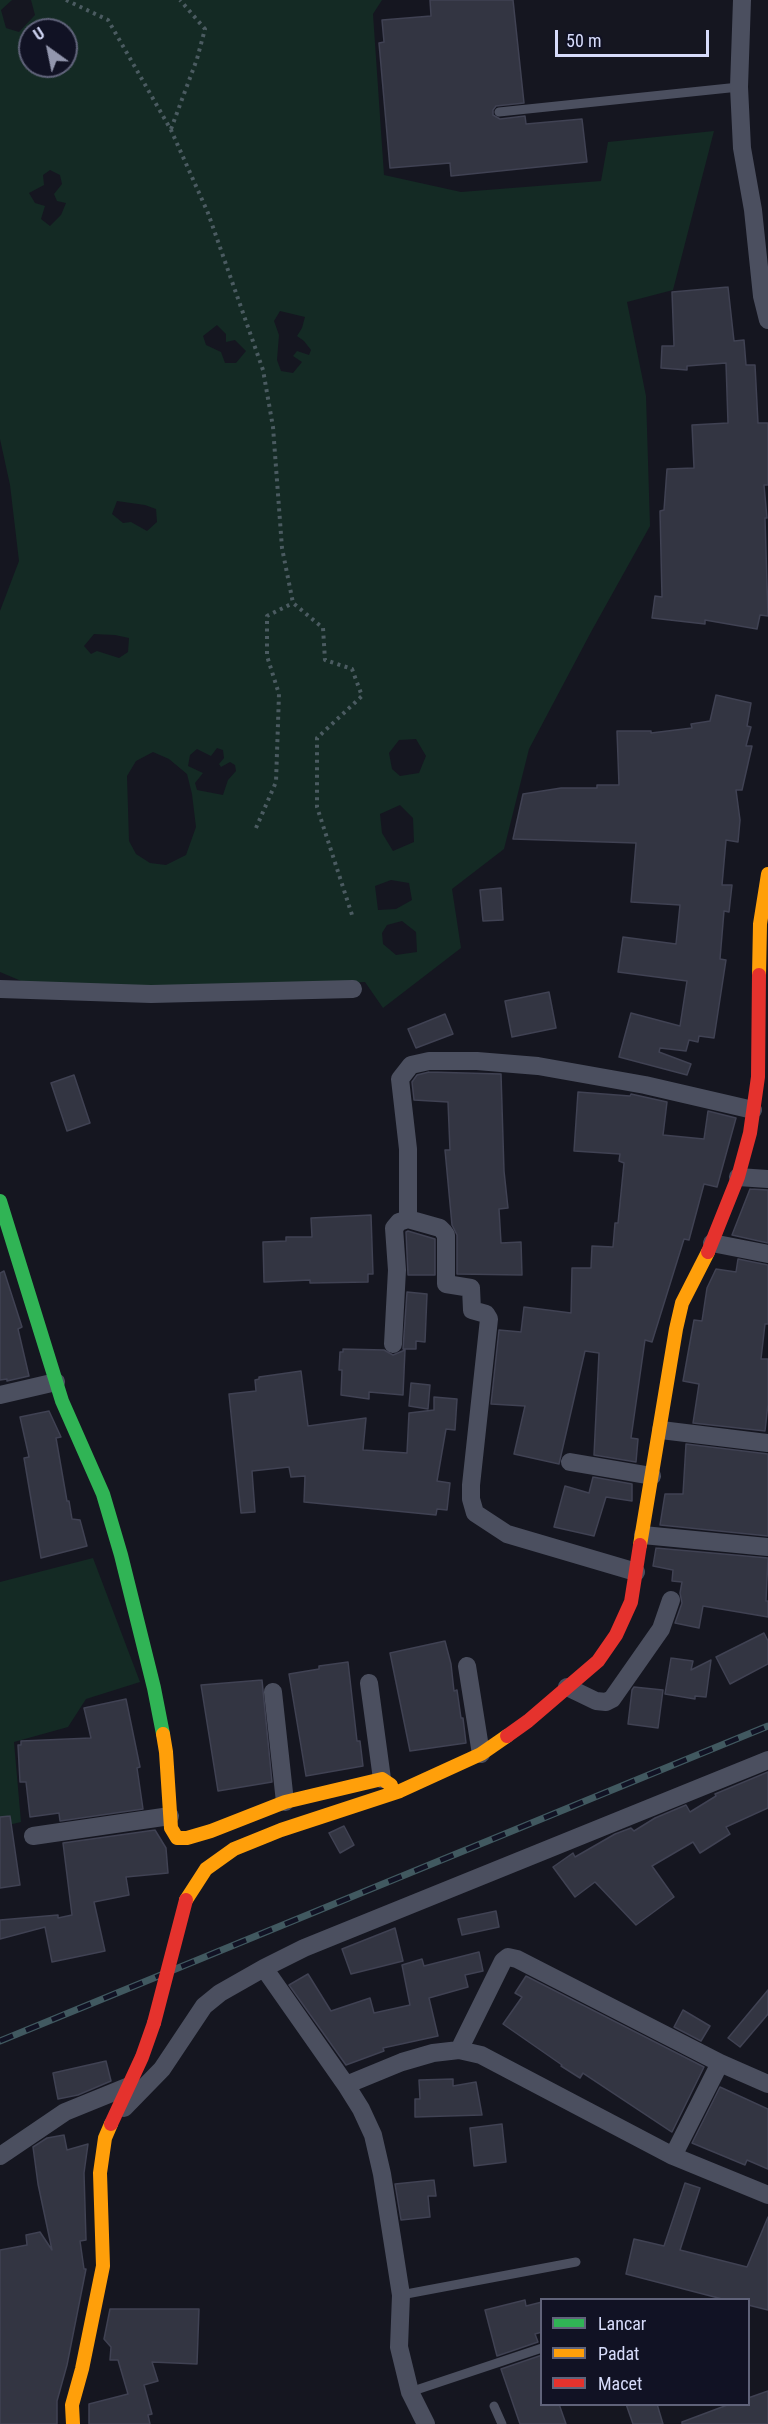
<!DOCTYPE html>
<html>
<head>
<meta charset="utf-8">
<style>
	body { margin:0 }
	#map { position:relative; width:768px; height:2424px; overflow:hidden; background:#151620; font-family:"Roboto Condensed",sans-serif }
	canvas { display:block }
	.legend { position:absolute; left:540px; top:2298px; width:210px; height:108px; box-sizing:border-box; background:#111224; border:2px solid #60637a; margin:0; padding:8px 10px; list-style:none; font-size:18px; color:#d7dcfb }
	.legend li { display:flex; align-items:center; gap:12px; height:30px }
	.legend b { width:30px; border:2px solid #60637a }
	.north { position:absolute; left:18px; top:18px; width:60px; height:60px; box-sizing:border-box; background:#111224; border:2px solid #60637a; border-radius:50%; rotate:327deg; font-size:16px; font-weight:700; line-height:24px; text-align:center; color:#d7dcfb }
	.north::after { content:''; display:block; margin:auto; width:21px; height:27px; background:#9397ae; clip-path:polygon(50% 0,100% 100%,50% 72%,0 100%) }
	.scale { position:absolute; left:555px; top:30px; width:154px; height:27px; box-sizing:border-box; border:3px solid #d7dcfb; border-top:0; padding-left:8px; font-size:18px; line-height:21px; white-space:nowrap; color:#d7dcfb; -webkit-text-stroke:4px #111224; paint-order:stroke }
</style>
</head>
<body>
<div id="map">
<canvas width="768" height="2424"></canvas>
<ul class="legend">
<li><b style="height:8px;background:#30b455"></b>Lancar</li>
<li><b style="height:8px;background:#ff9f0a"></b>Padat</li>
<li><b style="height:8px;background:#e5322d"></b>Macet</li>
</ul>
<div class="north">U</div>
<div class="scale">50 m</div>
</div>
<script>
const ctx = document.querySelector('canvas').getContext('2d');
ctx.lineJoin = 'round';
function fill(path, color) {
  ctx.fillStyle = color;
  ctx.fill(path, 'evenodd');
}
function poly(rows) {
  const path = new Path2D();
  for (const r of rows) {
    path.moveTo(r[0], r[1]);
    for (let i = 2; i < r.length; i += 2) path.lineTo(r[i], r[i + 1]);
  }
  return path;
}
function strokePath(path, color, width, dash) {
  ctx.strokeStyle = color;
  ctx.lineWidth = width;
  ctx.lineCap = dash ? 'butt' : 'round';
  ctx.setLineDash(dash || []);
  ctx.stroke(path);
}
const green = poly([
	[0,0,12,0,1,10,6,28,19,32,35,15,31,0,382,0,373,14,384,175,461,192,601,181,608,142,714,131,673,290,627,302,646,396,650,526,591,632,529,749,504,849,452,889,461,948,383,1008,365,982,212,987,33,986,0,972,0,611,19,561,10,485,0,439],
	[30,30,66,30,66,66,30,66],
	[50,170,60,175,62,184,54,194,57,201,66,203,61,215,50,226,41,219,45,206,35,203,29,193,44,185,43,175],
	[280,311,305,317,302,328,297,336,304,341,311,350,309,355,297,351,293,356,302,362,293,373,281,371,277,360,279,335,274,321],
	[217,325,226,334,226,342,235,340,246,351,236,363,225,363,221,352,206,345,203,336],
	[117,501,145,505,156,509,157,522,147,531,131,522,123,523,112,514],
	[94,634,115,635,129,638,128,652,119,658,97,651,91,654,84,646],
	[416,739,426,756,419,773,400,776,392,769,389,753,399,740],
	[217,748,223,750,224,758,219,764,221,767,230,762,235,765,236,771,228,780,223,795,197,790,195,783,203,773,188,766,190,755,197,749,211,756],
	[153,752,169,759,187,774,192,794,196,827,186,855,166,865,150,863,136,854,129,841,127,776,136,761],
	[400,805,413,818,414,842,393,851,382,833,380,814],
	[391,880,409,883,412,900,396,909,378,910,375,886],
	[402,921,416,932,417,952,396,955,383,944,382,933,387,925],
	[93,1558,140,1682,86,1699,68,1727,14,1742,21,1822,0,1827,0,1582]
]);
const building = poly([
	[430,0,513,0,524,103,496,106,493,110,493,115,500,119,525,116,526,124,582,119,587,162,451,176,450,163,390,168,379,43,384,42,382,20,431,16,430,0],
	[728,287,734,341,744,340,746,365,755,365,758,423,768,423,768,485,764,485,767,518,765,518,768,616,760,615,757,629,705,620,705,624,652,618,655,596,662,597,660,511,664,510,667,469,694,468,692,425,728,423,726,363,687,366,687,370,661,368,662,346,674,346,672,292,728,287],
	[716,695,751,703,747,726,751,727,746,746,752,746,742,790,736,790,740,820,738,842,726,840,722,885,732,885,729,912,724,911,720,959,726,960,714,1038,699,1036,698,1042,689,1040,686,1051,660,1048,659,1052,691,1064,687,1075,619,1057,631,1013,680,1026,687,981,618,972,623,937,676,944,680,905,631,902,636,843,513,839,523,794,561,788,597,788,597,785,619,785,617,731,651,731,651,733,692,728,691,724,710,721,716,695],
	[501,888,503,920,483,921,480,890,501,888],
	[549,992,556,1028,512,1037,505,1001,549,992],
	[445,1014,453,1034,416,1048,408,1029,445,1014],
	[429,1072,501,1074,504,1171,508,1208,499,1209,501,1243,521,1242,522,1275,457,1274,457,1235,452,1225,445,1150,450,1150,448,1102,414,1100,412,1082,417,1075,429,1072],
	[74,1075,90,1123,67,1131,51,1083,74,1075],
	[578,1092,630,1096,631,1094,667,1102,663,1135,704,1139,708,1111,736,1118,717,1187,704,1184,689,1240,684,1239,652,1342,645,1340,631,1438,638,1439,636,1462,594,1455,599,1353,585,1351,559,1464,514,1454,525,1406,491,1404,499,1330,521,1332,524,1307,571,1313,572,1268,591,1268,592,1246,613,1247,615,1223,618,1223,624,1163,619,1161,620,1154,574,1151,578,1092],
	[750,1189,768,1190,768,1243,732,1235,750,1189],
	[371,1215,373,1274,368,1274,368,1282,310,1283,310,1280,264,1282,263,1242,286,1241,286,1237,312,1237,311,1218,371,1215],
	[408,1231,435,1239,435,1275,408,1275,406,1232,408,1231],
	[738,1259,768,1265,768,1324,765,1324,761,1359,768,1359,768,1404,765,1431,693,1423,699,1384,683,1381,694,1320,702,1321,707,1288,716,1269,736,1272,738,1259],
	[4,1271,22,1327,18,1329,29,1376,7,1381,7,1379,0,1380,0,1273,4,1271],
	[407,1292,427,1294,425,1342,416,1341,416,1349,403,1349,407,1292],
	[343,1349,384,1350,393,1355,405,1350,403,1395,369,1392,369,1399,341,1395,342,1370,339,1370,340,1352,343,1352,343,1349],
	[301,1371,308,1426,366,1418,363,1450,407,1453,409,1413,434,1410,434,1397,457,1399,455,1430,446,1429,437,1481,450,1483,447,1510,437,1509,436,1515,304,1502,305,1476,291,1477,289,1467,252,1471,255,1512,241,1513,229,1394,256,1391,255,1380,259,1379,259,1377,301,1371],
	[411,1383,430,1385,428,1409,409,1406,411,1383],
	[49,1411,61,1437,56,1438,67,1501,69,1501,72,1519,80,1520,87,1546,41,1558,24,1458,29,1457,20,1417,49,1411],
	[686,1444,768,1454,768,1536,660,1525,665,1494,683,1494,686,1444],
	[593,1477,632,1484,632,1501,606,1497,594,1536,554,1527,565,1486,589,1493,593,1477],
	[656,1548,768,1558,766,1601,768,1601,768,1617,703,1606,699,1628,675,1623,682,1603,680,1593,682,1582,672,1581,673,1570,653,1566,656,1548],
	[764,1633,768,1641,768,1664,730,1684,716,1657,764,1633],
	[445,1641,451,1664,454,1691,457,1690,461,1718,463,1718,466,1743,410,1751,390,1653,445,1641],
	[671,1658,693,1661,691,1670,711,1660,706,1697,695,1696,695,1699,665,1694,671,1658],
	[348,1662,357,1741,360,1741,363,1766,306,1776,289,1674,319,1669,319,1666,348,1662],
	[262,1680,272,1782,218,1791,201,1685,262,1680],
	[634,1687,663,1690,658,1728,628,1724,632,1690,634,1687],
	[126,1699,140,1767,137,1768,143,1809,60,1821,59,1813,30,1817,26,1782,20,1782,18,1745,21,1745,21,1741,91,1738,84,1708,126,1699],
	[768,1772,768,1808,726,1827,730,1834,700,1853,693,1842,652,1866,674,1897,636,1925,595,1882,575,1897,553,1867,573,1853,575,1857,615,1834,631,1828,634,1831,655,1818,686,1805,690,1812,716,1796,715,1794,768,1772],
	[10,1816,20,1885,0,1888,0,1817,10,1816],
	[344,1826,354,1845,340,1853,329,1833,344,1826],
	[155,1830,166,1848,168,1873,126,1877,129,1895,94,1902,105,1951,52,1962,45,1927,0,1939,0,1920,58,1915,58,1918,72,1915,63,1843,155,1830],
	[496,1911,499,1927,462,1935,458,1919,496,1911],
	[395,1928,403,1961,351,1974,342,1949,395,1928],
	[479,1952,483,1971,465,1975,468,1987,429,1998,438,2036,383,2048,384,2051,346,2065,289,1985,308,1974,331,2011,370,1998,374,2013,410,2005,402,1965,422,1959,424,1966,479,1952],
	[526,1976,704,2067,672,2132,583,2073,580,2078,561,2066,562,2065,503,2024,522,1997,515,1993,526,1976],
	[768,1990,768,2014,740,2047,728,2038,768,1990],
	[683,2010,710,2026,701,2041,674,2027,683,2010],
	[106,2061,111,2081,78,2095,58,2099,53,2073,106,2061],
	[453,2079,453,2086,476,2082,482,2115,415,2117,415,2099,420,2099,419,2080,453,2079],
	[720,2087,768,2109,768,2169,747,2160,745,2165,692,2143,720,2087],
	[502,2124,506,2162,474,2166,470,2128,502,2124],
	[64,2135,67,2150,88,2144,84,2173,86,2240,80,2241,84,2269,86,2269,67,2365,57,2401,57,2424,0,2424,0,2250,27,2245,26,2235,40,2232,52,2250,38,2184,33,2147,47,2138,64,2135],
	[434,2180,436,2196,428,2196,430,2217,401,2220,395,2184,434,2180],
	[685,2183,700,2188,680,2250,747,2267,768,2217,768,2310,748,2305,748,2300,726,2300,626,2274,634,2239,664,2246,685,2183],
	[525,2300,526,2306,542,2302,542,2332,535,2334,538,2342,497,2356,485,2310,525,2300],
	[110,2309,199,2309,197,2364,152,2362,158,2381,144,2385,152,2414,148,2415,150,2424,89,2424,89,2404,128,2394,118,2360,110,2360,111,2347,104,2339,110,2309],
	[542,2355,542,2404,559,2404,566,2424,520,2424,501,2369,542,2355],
	[768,2391,768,2424,682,2424,682,2422,730,2404,748,2404,748,2398,768,2391],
	[626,2404,657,2404,663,2424,633,2424,626,2404]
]);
const path = poly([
	[66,0,108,20,171,130,208,213,263,370,273,427,282,548,293,603,323,628,325,660,352,669,362,696,317,738,317,807,353,918],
	[171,129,197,59,205,29,180,0],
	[256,828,276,782,279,694,267,656,267,616,293,603]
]);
const lane = poly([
	[499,112,739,87],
	[401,2295,576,2262],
	[410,2392,542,2348],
	[494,2406,502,2424]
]);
const street = poly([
	[742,0,739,87,742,148,753,210,762,296,768,320],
	[0,989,151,994,353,989],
	[738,1177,768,1179],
	[408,1219,408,1149,400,1079,411,1065,429,1061,477,1061,538,1066,645,1085,753,1110],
	[712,1243,768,1254],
	[393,1344,397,1270,394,1228,399,1222,408,1219,440,1228,443,1231,446,1235,446,1284,471,1288,472,1310,486,1314,489,1319,471,1485,471,1499,475,1513,507,1534,636,1572],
	[0,1395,56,1382],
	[661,1430,768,1443],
	[570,1462,652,1476],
	[643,1535,768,1547],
	[467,1666,481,1754],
	[369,1683,382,1779],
	[567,1687,596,1701,606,1702,612,1699,661,1629,671,1600],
	[273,1692,285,1802],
	[33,1836,170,1816],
	[264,1968,346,2085,361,2109,373,2135,382,2174,401,2295,399,2347,410,2392,426,2424],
	[459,2050,503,1961,508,1957,517,1959,720,2063,768,2084],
	[346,2085,402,2062,433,2053,459,2050,481,2055,673,2156,768,2195],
	[124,2108,162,2069,204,2006,220,1993,264,1968,304,1948,768,1760],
	[0,2156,65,2112,129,2086],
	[673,2156,720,2063]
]);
const fast = poly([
	[0,1201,62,1401,103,1494,121,1555,154,1688,163,1734]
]);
const slow = poly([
	[759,975,760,924,768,874],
	[640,1545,676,1329,682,1303,708,1252],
	[163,1734,166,1752,171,1828,177,1838,187,1838,211,1831,285,1802,382,1779,391,1785],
	[186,1900,206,1869,234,1849,281,1830,400,1791,481,1754,507,1736],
	[73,2424,72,2405,82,2369,103,2266,100,2173,105,2138,111,2124]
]);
const jam = poly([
	[708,1252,738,1177,750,1133,758,1077,759,975],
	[507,1736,528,1721,598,1661,616,1635,631,1602,640,1545],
	[111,2124,142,2057,154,2023]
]);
const rail = poly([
	[0,2041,768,1726]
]);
const jamBridge = poly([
	[154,2023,186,1900]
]);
fill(green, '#142a24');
fill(building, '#333542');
strokePath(building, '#404253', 1.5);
strokePath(path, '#4b5b61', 4, [3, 4.5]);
strokePath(lane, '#4b4f5f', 9);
strokePath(street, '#4b4f5f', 18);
strokePath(fast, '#30b455', 14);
strokePath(slow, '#ff9f0a', 14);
strokePath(jam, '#e5322d', 14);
strokePath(rail, '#415960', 7);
strokePath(rail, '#111224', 4.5, [14]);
strokePath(jamBridge, '#e5322d', 14);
</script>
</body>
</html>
